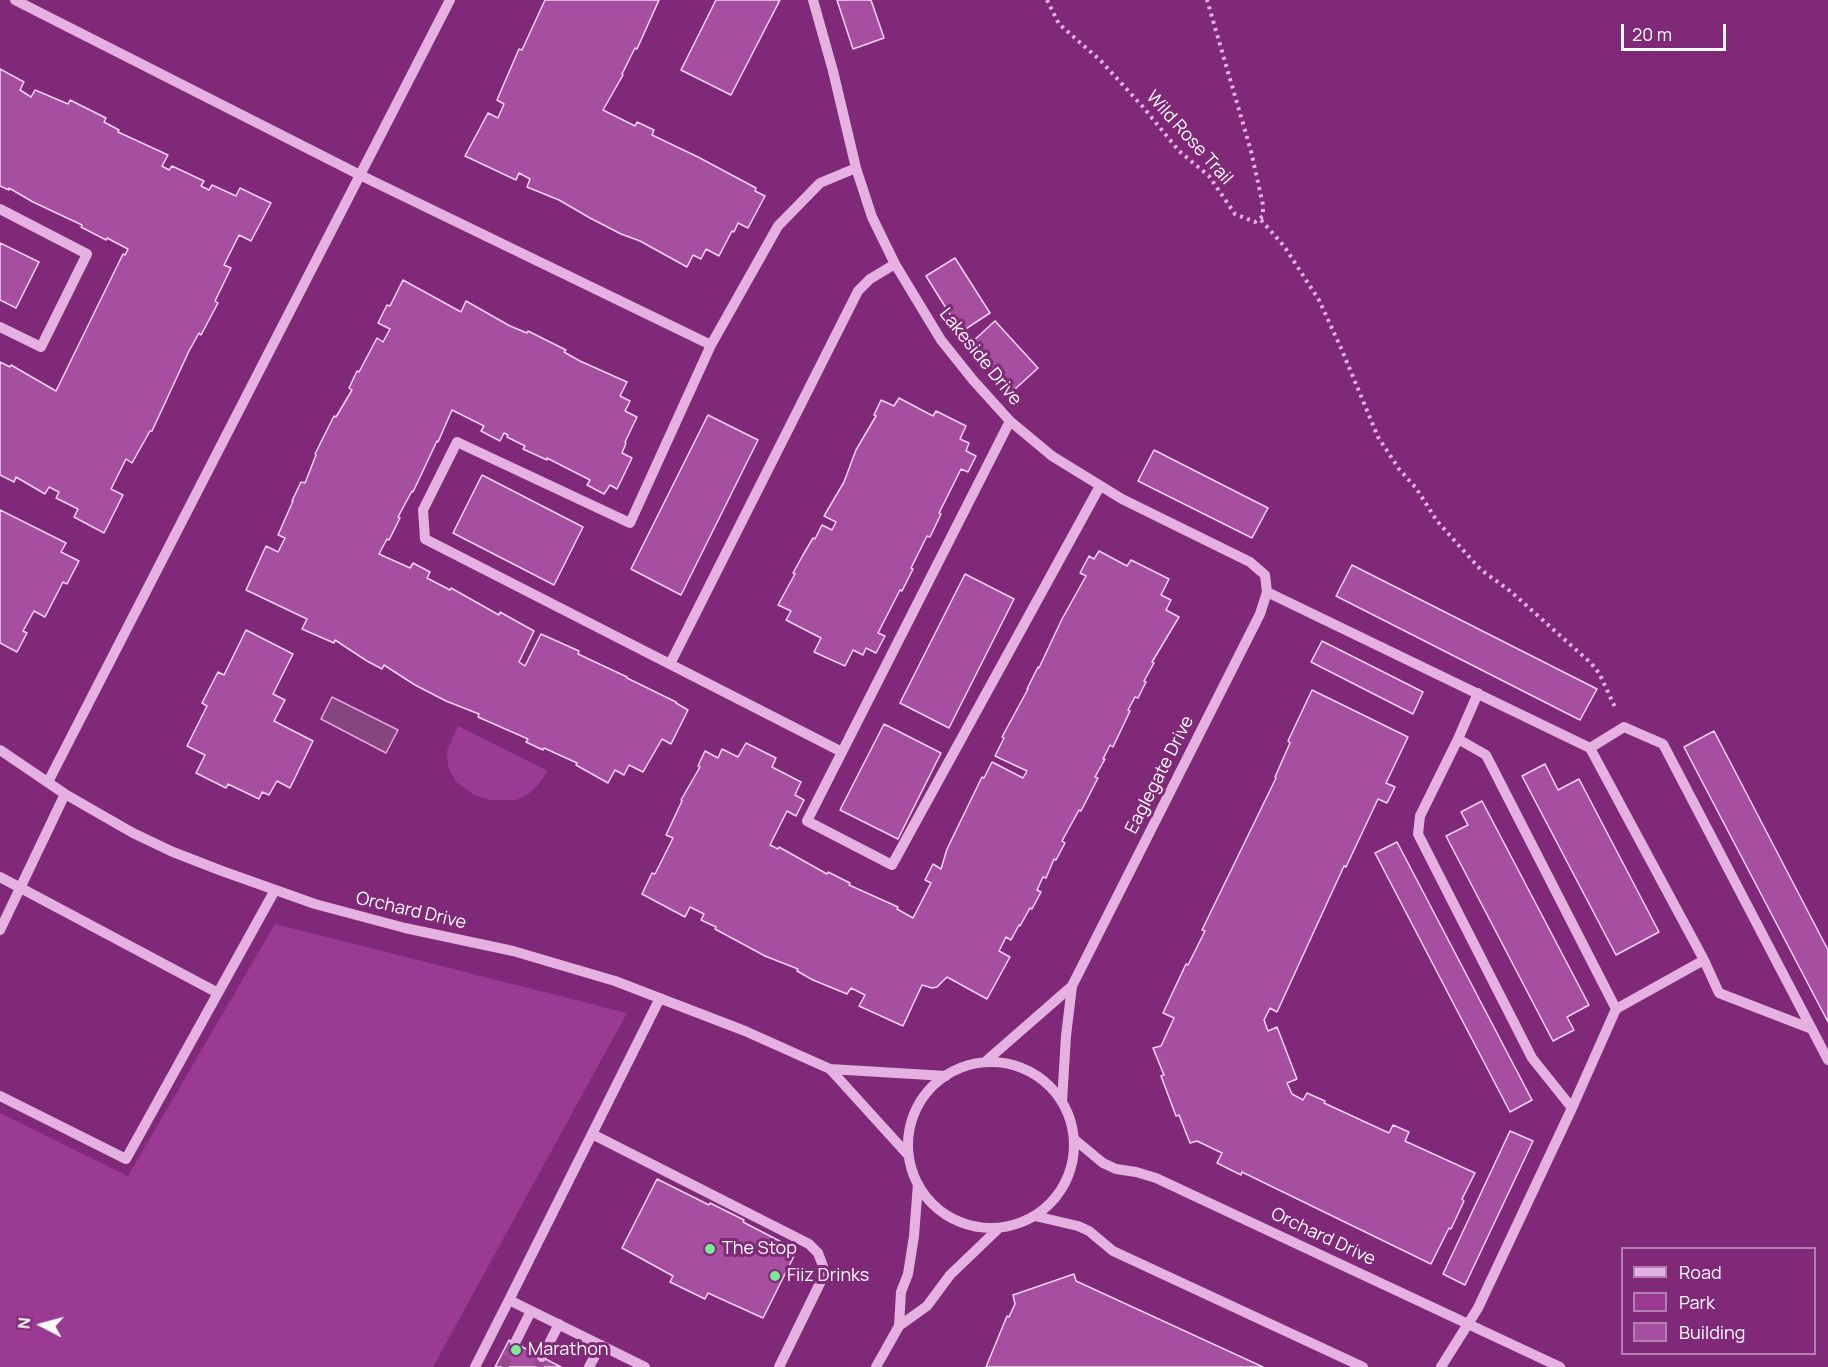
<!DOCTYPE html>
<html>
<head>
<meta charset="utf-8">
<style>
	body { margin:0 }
	#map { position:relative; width:1828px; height:1367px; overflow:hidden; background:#802978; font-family:Manrope,sans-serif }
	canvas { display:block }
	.legend { position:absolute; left:1621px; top:1247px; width:195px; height:108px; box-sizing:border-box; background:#802978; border:2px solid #b37fae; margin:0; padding:8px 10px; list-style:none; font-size:18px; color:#fff }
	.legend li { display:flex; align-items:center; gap:12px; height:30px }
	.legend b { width:30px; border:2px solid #b37fae }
	.north { position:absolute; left:12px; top:1295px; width:60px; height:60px; -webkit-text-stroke:4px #802978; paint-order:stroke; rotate:276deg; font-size:16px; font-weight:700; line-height:24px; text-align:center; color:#fff }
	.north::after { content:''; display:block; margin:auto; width:21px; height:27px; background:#fff; clip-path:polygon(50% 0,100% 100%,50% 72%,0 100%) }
	.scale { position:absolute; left:1621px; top:24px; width:105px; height:27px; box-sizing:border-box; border:3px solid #fff; border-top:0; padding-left:8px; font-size:18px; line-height:21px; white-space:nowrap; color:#fff; -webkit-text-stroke:4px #802978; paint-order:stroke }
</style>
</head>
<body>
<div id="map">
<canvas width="1828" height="1367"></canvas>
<ul class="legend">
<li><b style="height:8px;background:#e5b1e1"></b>Road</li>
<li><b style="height:16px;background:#9b3a93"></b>Park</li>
<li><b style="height:16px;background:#a64e9f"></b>Building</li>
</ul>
<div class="north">N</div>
<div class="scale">20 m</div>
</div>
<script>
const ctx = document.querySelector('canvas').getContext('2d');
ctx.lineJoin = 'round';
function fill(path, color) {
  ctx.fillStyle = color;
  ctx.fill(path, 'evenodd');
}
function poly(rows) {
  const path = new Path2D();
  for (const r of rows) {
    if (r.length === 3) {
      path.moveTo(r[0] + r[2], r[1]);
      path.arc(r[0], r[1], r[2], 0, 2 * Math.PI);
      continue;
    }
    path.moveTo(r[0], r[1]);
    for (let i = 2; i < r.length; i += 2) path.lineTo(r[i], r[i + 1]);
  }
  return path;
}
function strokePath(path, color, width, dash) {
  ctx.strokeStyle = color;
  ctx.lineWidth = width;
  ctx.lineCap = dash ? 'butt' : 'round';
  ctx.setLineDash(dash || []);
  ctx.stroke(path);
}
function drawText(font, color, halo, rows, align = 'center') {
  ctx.font = font + ' Manrope,sans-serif';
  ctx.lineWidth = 6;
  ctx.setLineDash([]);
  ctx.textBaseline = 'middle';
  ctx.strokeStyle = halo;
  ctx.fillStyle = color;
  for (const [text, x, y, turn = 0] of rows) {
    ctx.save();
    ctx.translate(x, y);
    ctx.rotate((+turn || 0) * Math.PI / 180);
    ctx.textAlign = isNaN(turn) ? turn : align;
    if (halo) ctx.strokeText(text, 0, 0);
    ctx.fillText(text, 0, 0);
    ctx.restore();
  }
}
const green = poly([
	[458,726,548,771,538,785,528,794,516,800,490,800,474,795,456,782,448,767,447,751],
	[275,924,627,1013,433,1367,0,1367,0,1113,128,1176]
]);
const water = poly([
	[332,697,398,730,386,753,321,719,332,697]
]);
const building = poly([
	[545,0,659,0,637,49,635,48,622,74,623,75,603,110,635,126,637,122,654,130,652,135,698,157,756,188,755,191,765,196,748,228,738,223,734,232,732,231,719,256,706,249,701,259,693,255,687,267,640,241,621,234,590,218,559,200,527,187,530,179,519,173,516,180,465,156,488,113,498,118,504,104,497,100,503,86,519,49,522,50,545,0],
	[716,0,780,0,731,95,681,70,716,0],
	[837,0,871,0,884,38,853,49,837,0],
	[0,69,24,82,20,90,31,97,35,90,68,104,70,100,106,118,104,122,119,130,118,132,168,155,162,166,169,170,172,166,204,181,201,186,209,190,212,185,236,196,240,188,271,203,251,241,239,235,224,265,231,268,215,301,218,303,201,335,199,333,189,351,152,431,150,431,132,463,126,459,111,489,123,495,104,533,74,517,78,509,56,498,59,492,49,487,45,494,16,477,14,482,0,475,0,362,10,367,11,365,56,391,123,254,125,255,128,249,107,238,106,240,81,227,82,225,33,202,9,188,9,190,0,186,0,69],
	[0,243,39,262,16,308,0,300,0,243],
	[955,258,990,313,961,332,926,276,955,258],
	[403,280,461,312,466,301,510,326,527,333,528,331,566,350,564,352,580,361,627,382,620,396,630,401,625,411,637,417,625,442,626,443,622,453,632,458,617,489,610,485,604,494,587,485,590,480,547,458,547,460,523,449,525,446,507,437,508,435,504,433,500,441,481,431,484,426,452,410,438,442,437,441,413,492,412,491,398,517,400,518,389,540,387,539,379,554,410,568,413,563,430,572,427,578,450,590,451,588,499,615,500,612,534,631,519,662,525,666,541,634,579,651,578,654,627,677,627,678,676,702,676,703,688,710,671,744,662,739,643,772,629,765,624,775,615,770,608,783,576,765,577,763,544,748,543,750,526,742,528,739,478,717,479,714,446,701,415,685,384,665,382,669,367,661,335,640,334,643,302,629,307,619,246,590,266,546,278,552,285,538,278,535,293,501,292,501,301,482,305,483,316,455,315,454,334,416,336,417,352,390,349,388,357,371,359,372,377,338,383,342,390,329,378,323,387,305,390,306,403,280],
	[995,321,1038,368,1014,390,971,343,995,321],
	[899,398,933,416,936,411,966,426,960,439,969,443,966,451,976,456,968,472,961,469,939,513,941,514,930,537,927,536,911,568,913,569,902,591,900,590,878,633,885,636,876,653,866,648,863,655,853,650,845,666,814,652,821,638,786,620,791,611,778,605,795,574,793,573,803,555,813,538,815,539,822,525,832,530,836,522,824,516,844,482,856,450,876,416,874,415,881,400,894,406,899,398],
	[708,415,758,440,681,595,631,569,708,415],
	[1154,450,1268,508,1252,538,1138,481,1154,450],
	[482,475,583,527,554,585,453,533,482,475],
	[0,510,66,543,61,552,79,561,67,584,63,582,45,617,34,611,23,631,27,633,17,652,0,643,0,510],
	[1099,551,1127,566,1131,560,1169,579,1161,595,1171,600,1166,610,1179,617,1152,662,1154,663,1144,681,1146,682,1138,698,1135,697,1128,710,1130,711,1113,747,1110,745,1103,759,1105,759,1095,777,1098,778,1081,811,1079,810,1062,841,1065,843,1056,860,1054,859,1046,878,1043,877,1037,890,1041,892,1032,909,1030,908,1020,926,1019,925,1011,940,1006,937,999,951,1010,957,987,999,947,977,937,987,932,988,922,985,903,1026,859,1006,865,995,851,988,847,994,813,980,797,971,798,969,765,956,715,929,716,927,701,920,704,914,690,907,685,917,642,894,652,873,655,874,673,838,666,835,682,801,681,800,700,767,698,766,705,751,718,758,722,749,738,757,746,743,776,758,772,767,801,782,795,795,804,800,796,816,787,811,770,845,778,849,779,847,827,874,828,872,850,883,849,885,898,907,897,909,913,918,931,883,925,880,933,864,941,869,947,849,982,777,984,778,992,762,1023,778,1027,771,995,756,1004,738,1002,737,1028,689,1027,689,1038,667,1039,668,1062,619,1086,576,1080,573,1089,556,1094,559,1099,551],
	[1352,565,1597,689,1580,720,1336,596,1352,565],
	[965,574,1014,599,949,728,900,703,965,574],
	[246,630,293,654,273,694,285,700,274,721,313,741,290,788,277,781,269,795,262,792,259,799,228,784,226,788,196,773,205,755,187,746,207,706,202,703,218,672,224,675,246,630],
	[1322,641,1423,692,1413,714,1311,662,1322,641],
	[1312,690,1408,737,1386,783,1395,787,1387,803,1378,799,1346,867,1344,866,1277,1012,1270,1008,1264,1020,1268,1031,1277,1027,1297,1079,1287,1083,1292,1094,1303,1100,1307,1093,1325,1101,1324,1103,1389,1133,1393,1125,1409,1132,1405,1141,1475,1173,1462,1199,1464,1201,1451,1229,1449,1228,1431,1264,1242,1172,1241,1175,1217,1163,1222,1153,1197,1141,1190,1143,1179,1115,1176,1116,1161,1076,1164,1075,1153,1048,1161,1046,1174,1018,1163,1013,1186,964,1188,965,1205,931,1202,930,1276,778,1275,777,1290,743,1288,741,1312,690],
	[884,724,941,753,898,839,840,810,884,724],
	[1714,731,1828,950,1828,1022,1684,747,1714,731],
	[1545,764,1558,790,1579,779,1659,932,1616,955,1522,776,1545,764],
	[1482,801,1589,1005,1567,1017,1574,1030,1553,1041,1446,836,1468,825,1461,812,1482,801],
	[1397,842,1532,1100,1510,1112,1375,853,1397,842],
	[1510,1131,1533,1141,1465,1285,1443,1274,1510,1131],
	[657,1179,709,1205,710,1203,744,1220,743,1222,797,1250,763,1318,708,1293,705,1299,670,1282,673,1276,622,1248,657,1179],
	[1074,1274,1076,1281,1263,1367,986,1367,1007,1316,1009,1317,1015,1304,1013,1295,1074,1274],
	[509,1340,561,1367,495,1367,509,1340]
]);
const minorTunnel = poly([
	[503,1367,515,1343],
	[538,1367,542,1357]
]);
const path = poly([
	[1047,0,1059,24,1101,61,1143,107,1179,151,1209,176,1235,214,1255,222,1263,216,1263,205,1251,151,1207,0],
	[1261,220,1284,246,1319,300,1341,348,1378,437,1399,469,1416,488,1437,521,1480,569,1510,591,1591,663,1599,673,1615,707]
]);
const minor = poly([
	[15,0,360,175,711,345],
	[813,0,833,71,856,168,872,217,895,264,941,340,973,380,1010,421,1052,456,1122,499,1250,562,1265,575,1267,592,1260,614,1072,986,1066,1036,1062,1102],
	[0,209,87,254,41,347,0,327],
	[1010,421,807,821,892,865,1100,486],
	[1267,592,1590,748,1704,960,1616,1009],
	[670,664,858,291,870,279,895,264],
	[1458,739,1486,755,1616,1009,1572,1108],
	[1590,748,1624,727,1663,744,1828,1060],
	[0,750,65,794,133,833,173,852,222,871,315,904,405,928,513,951,615,981,745,1031,830,1069,946,1076],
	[842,752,425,539,423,510,457,442,630,523,711,345,778,226,820,183,856,168],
	[48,782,450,0],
	[0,877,218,993],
	[0,930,65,794],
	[1704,960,1719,993,1812,1029],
	[985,1062,1072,986],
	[991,1145,83],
	[830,1069,909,1156],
	[0,1096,126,1159,275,890],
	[592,1134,809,1244,818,1253,823,1266,822,1279,779,1367],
	[1074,1139,1103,1163,1116,1169,1136,1172,1156,1178,1560,1367],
	[1035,1216,1078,1226,1089,1231,1113,1251,1363,1367],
	[899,1326,927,1306,950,1275,999,1228],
	[515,1343,531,1311],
	[542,1357,559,1324],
	[475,1367,509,1300],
	[589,1367,601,1345],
	[645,1367,509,1300,660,998],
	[876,1367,899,1326,901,1292,908,1274,914,1236,918,1184],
	[1441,1367,1478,1308,1572,1108,1532,1058,1418,834,1420,816,1458,739,1478,693]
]);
const markers = [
	[710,1249,6,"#78ec93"],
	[775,1276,6,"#78ec93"],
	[516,1350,6,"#78ec93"]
];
const streetNames = [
	["Wild Rose Trail",1189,138,48],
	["Lakeside Drive",980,357,51],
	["Eaglegate Drive",1160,775,-63],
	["Orchard Drive",411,911,13],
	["Orchard Drive",1323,1237,25]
];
const poiNames = [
	["The Stop",722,1249],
	["Fiiz Drinks",787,1276],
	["Marathon",528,1350]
];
fill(green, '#9b3a93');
fill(water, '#85467f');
strokePath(water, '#e5a5e2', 1.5);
fill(building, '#a64e9f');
strokePath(building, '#f4d3f2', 1.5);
strokePath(minorTunnel, '#93498c', 10, [10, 5]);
strokePath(path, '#e5b1e1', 4, [3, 4.5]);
strokePath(minor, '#e5b1e1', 10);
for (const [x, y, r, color] of markers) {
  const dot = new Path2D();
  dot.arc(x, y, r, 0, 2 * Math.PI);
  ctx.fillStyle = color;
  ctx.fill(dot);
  strokePath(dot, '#802978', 2);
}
drawText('18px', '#fff', '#802978', streetNames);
drawText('18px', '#fff', '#802978', poiNames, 'left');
</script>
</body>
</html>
